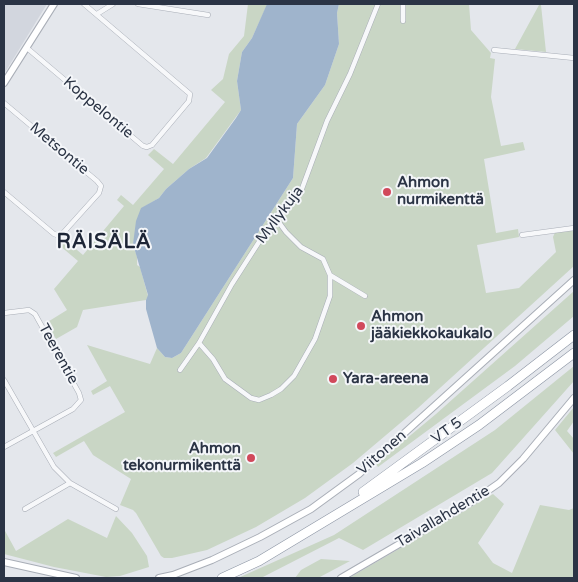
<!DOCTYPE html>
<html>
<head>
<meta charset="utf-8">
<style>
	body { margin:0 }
	#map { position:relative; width:578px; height:582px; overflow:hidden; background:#e4e7ec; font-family:"Varela Round",sans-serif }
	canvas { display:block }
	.frame { position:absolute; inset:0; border:5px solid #2b3445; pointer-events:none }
</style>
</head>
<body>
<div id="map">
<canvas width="578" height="582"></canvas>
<div class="frame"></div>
</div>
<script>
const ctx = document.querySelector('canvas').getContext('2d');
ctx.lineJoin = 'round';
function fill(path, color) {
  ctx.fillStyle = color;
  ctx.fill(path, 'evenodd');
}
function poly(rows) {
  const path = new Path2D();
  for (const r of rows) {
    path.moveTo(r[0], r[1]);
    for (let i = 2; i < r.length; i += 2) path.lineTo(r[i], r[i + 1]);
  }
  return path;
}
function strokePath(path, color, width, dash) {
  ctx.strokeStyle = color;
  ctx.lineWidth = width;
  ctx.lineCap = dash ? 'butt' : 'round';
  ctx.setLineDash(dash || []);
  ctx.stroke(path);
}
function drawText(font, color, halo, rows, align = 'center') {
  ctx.font = font + ' "Varela Round",sans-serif';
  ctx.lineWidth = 4;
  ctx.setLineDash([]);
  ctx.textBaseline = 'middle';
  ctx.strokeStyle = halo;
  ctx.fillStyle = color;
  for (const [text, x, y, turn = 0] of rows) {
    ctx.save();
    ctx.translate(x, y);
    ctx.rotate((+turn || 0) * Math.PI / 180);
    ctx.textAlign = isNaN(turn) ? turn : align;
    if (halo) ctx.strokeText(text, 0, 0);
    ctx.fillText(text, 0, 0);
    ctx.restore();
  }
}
const built = poly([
	[4,4,47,4,4,74]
]);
const green = poly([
	[248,4,267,4,267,5,252,38,242,52,237,81,241,110,206,158,189,169,166,189,159,198,142,208,133,244,137,257,137,265,140,267,148,296,146,300,83,310,77,327,56,339,46,323,67,310,54,289,78,261,59,245,64,239,83,255,124,206,117,200,121,195,133,205,164,169,148,155,154,149,173,164,225,102,211,90,223,79,229,54,244,36],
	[339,4,469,4,471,30,491,53,490,58,495,59,491,97,501,146,523,142,525,150,484,159,496,233,518,229,519,237,477,245,486,293,519,288,556,252,553,237,556,230,574,228,574,266,418,408,353,463,305,498,256,527,207,550,172,558,164,558,161,556,136,513,133,510,120,505,131,479,93,455,84,441,56,457,53,453,125,412,110,386,93,395,91,391,107,381,87,345,150,364,157,348,165,357,172,358,181,353,293,178,297,124,325,85,339,44,337,13],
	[539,5,541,5,546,52,515,49],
	[574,291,574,316,515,366,378,467,376,464,436,414],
	[574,366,574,381,492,473,363,550,339,538,261,578,238,578,334,535,495,430],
	[574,407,574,421,567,431,574,439,574,454,555,430],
	[493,494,504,504,478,543,493,563,512,573,540,505,569,510,574,508,574,578,349,578],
	[116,516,132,533,147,556,149,567,120,576,106,577,54,567,4,554,4,529,16,551,68,519,107,538],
	[321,559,350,561,318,578,295,578,301,570]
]);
const water = poly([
	[267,4,339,4,337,13,339,44,325,85,297,124,293,178,181,353,172,358,165,357,157,348,146,309,146,300,148,295,133,244,136,221,141,208,159,198,166,189,189,169,207,158,236,118,241,110,237,81,242,52,252,38]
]);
const street = poly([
	[138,4,208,15],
	[97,14,113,4],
	[403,21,403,4],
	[27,48,143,146,147,147,152,145,189,101,190,94,84,4],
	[494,50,574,58],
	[4,103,97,181,101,186,99,193,63,233,57,235,54,234,4,192],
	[522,235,574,228],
	[330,275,365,296],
	[4,313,29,310,35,314,79,393,81,400,73,409,4,447],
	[199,343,213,359,225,379,251,398,259,400,271,395,281,389,294,376,315,339,330,296,330,275,323,259,301,247,286,232,275,217],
	[180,370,199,343,232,284,275,217,300,194,327,121,350,74,378,4],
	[4,380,54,467,70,483,116,509],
	[25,509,70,483]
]);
const secondary = poly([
	[4,83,54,4],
	[4,562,76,578],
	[159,578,173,575,212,560,260,537,311,509,359,474,574,280],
	[341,578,473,501,499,483,523,459,574,398]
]);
const highway = poly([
	[363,492,508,386,574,335],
	[222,578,259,561,422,463,479,425,574,353]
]);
const markers = [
	[387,192,5,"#d1495b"],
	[361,326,5,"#d1495b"],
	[333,379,5,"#d1495b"],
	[251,458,5,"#d1495b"]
];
const streetNames = [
	["Koppelontie",98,108,40],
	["Metsontie",59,149,40],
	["Myllykuja",280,215,-53],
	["Teerentie",58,354,61],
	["VT 5",447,431,-36],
	["Viitonen",382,453,-41],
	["Taivallahdentie",443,517,-31]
];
const poiNames = [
	["Ahmon",397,183],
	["nurmikenttä",397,200],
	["Ahmon",371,317],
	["jääkiekkokaukalo",371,334],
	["Yara-areena",343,379],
	["Ahmon",241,449,"right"],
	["tekonurmikenttä",241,466,"right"]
];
const districtNames = [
	["RÄISÄLÄ",104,243]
];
fill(built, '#d2d6de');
fill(green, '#c9d6c5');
fill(water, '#9fb4cc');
strokePath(street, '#a9aeb7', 5.5);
strokePath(secondary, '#a9aeb7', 8);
strokePath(highway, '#8b94a3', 10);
strokePath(street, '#f7f8fa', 4.5);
strokePath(secondary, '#fff', 6);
strokePath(highway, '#fff', 9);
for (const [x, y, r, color] of markers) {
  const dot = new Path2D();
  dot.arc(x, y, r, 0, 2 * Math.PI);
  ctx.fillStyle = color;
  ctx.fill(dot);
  strokePath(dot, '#f4f6f9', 2);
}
drawText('15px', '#2b3445', '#f4f6f9', streetNames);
drawText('bold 15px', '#2b3445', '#f4f6f9', poiNames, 'left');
ctx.letterSpacing = '1px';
drawText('bold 20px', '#1d2536', '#f4f6f9', districtNames);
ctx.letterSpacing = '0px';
</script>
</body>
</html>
